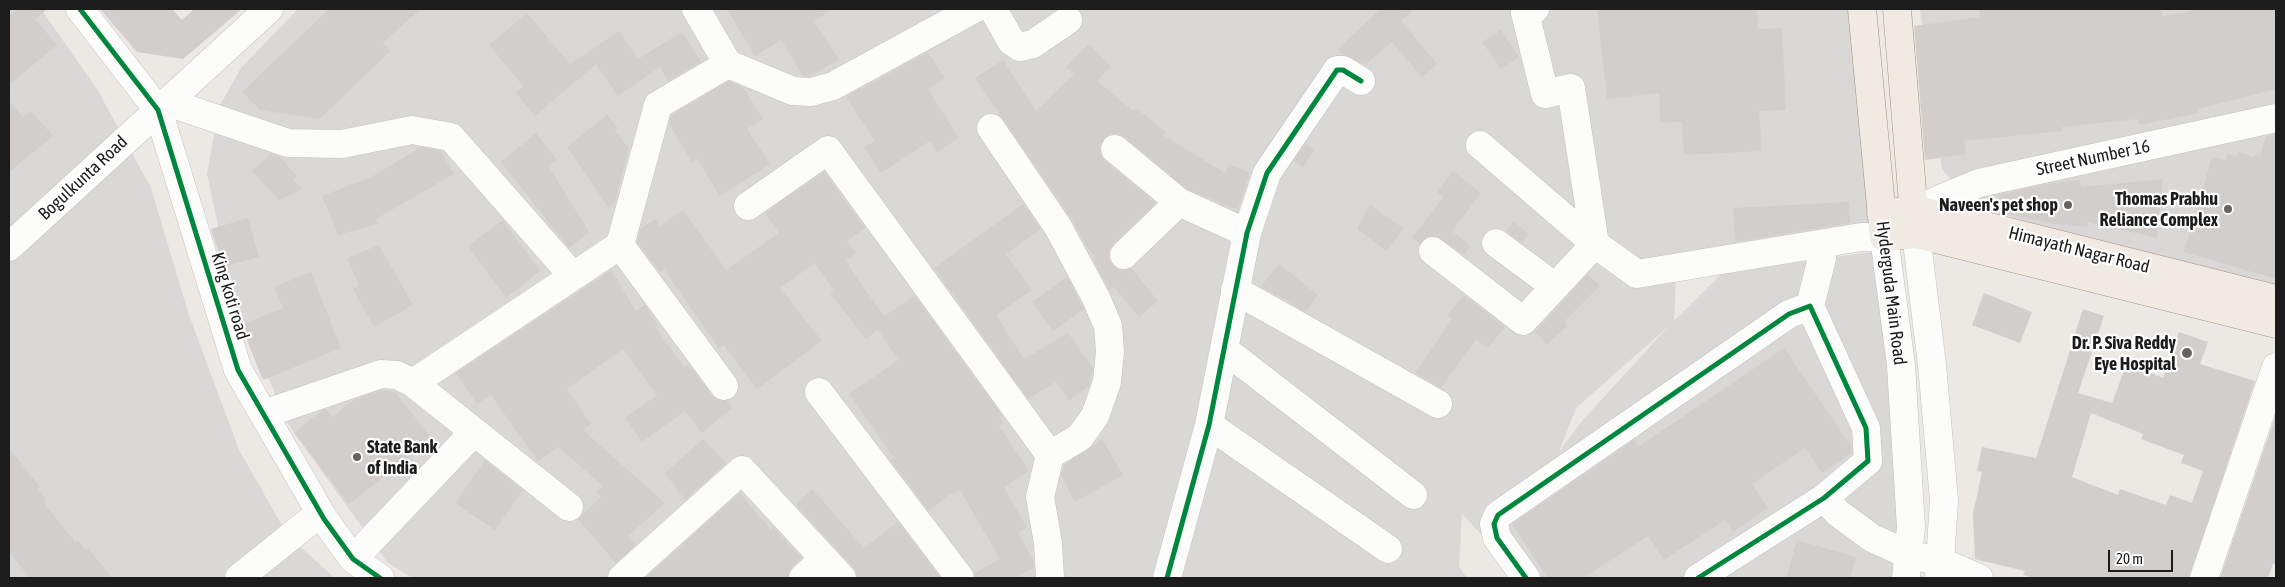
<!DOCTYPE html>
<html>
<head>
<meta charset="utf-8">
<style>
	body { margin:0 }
	#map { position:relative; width:2285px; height:587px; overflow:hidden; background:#ece8e4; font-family:"Asap Condensed",sans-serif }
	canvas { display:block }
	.frame { position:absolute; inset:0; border:10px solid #1c1c1c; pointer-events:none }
	.scale { position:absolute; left:2108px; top:550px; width:65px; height:22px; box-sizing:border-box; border:2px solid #1c1c1c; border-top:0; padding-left:6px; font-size:15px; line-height:18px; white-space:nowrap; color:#1c1c1c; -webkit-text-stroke:4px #fff; paint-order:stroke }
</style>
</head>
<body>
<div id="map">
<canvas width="2285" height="587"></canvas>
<div class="frame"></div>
<div class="scale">20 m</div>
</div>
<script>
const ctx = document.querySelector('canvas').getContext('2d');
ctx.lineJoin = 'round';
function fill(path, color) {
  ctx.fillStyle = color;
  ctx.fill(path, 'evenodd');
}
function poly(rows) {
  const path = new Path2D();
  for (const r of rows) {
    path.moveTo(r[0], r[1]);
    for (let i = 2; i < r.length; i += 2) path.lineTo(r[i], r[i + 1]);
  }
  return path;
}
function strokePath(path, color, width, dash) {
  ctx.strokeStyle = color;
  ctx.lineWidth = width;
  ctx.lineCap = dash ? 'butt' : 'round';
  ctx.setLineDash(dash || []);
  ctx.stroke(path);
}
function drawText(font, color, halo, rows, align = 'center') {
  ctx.font = font + ' "Asap Condensed",sans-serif';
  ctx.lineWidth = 4.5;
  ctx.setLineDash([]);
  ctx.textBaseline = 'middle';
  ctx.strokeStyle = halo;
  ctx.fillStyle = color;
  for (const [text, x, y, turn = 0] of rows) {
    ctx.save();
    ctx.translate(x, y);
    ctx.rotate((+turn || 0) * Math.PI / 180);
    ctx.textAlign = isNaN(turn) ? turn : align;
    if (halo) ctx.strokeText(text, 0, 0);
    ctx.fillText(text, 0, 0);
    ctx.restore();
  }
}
const residential = poly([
	[9,9,41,9,97,89,151,188,188,312,239,450,288,536,335,578,9,578],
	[298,9,1867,9,1889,226,1677,257,1674,321,1722,273,1878,251,1896,428,1898,578,1514,578,1494,548,1462,514,1459,567,1467,578,412,578,387,562,288,424,233,296,207,174,219,107,241,68],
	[1669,326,1582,421,1559,452,1576,408],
	[1920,9,2276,9,2276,293,1974,206,1942,169]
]);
const building = poly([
	[18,9,47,9,35,19,57,45,9,85,9,16],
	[100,9,172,9,182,20,194,9,242,9,183,59,137,52],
	[329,9,420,9,383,43,390,51,320,119,260,110,242,92],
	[727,9,834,9,814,21,839,60,809,76,803,76,781,40,755,56],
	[1380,9,1414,9,1401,21,1437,64,1422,77,1392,42,1365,65,1342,54,1338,49],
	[1597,9,1757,9,1758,29,1782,28,1786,110,1759,111,1762,151,1684,155,1682,122,1660,123,1659,93,1607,99],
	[1979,9,2161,9,2163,16,2200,9,2276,9,2276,89,2198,109,2199,113,2139,125,2138,119,2062,127,2062,131,1964,141,1966,154,1925,160,1914,26,1980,17],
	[527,13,570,64,619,31,638,59,682,32,701,62,668,81,660,67,618,96,596,64,535,116,516,93,523,86,489,45],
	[1501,30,1519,57,1501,69,1482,42],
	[1089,44,1111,66,1097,81,1133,111,1136,108,1166,132,1163,135,1225,173,1229,164,1250,173,1238,210,1187,189,1125,137,1118,134,1110,134,1103,139,1100,146,1100,154,1105,161,1156,203,1113,244,1109,251,1109,259,1113,266,1120,270,1131,268,1158,301,1139,317,1114,287,1109,290,1093,258,1095,257,1086,246,1071,218,975,78,1003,60,1036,111,1074,74,1066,67],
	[928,52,945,78,928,89,959,138,937,152,930,141,881,173,864,147,875,141,846,97],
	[729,81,743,87,763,119,747,129,770,164,720,196,697,159,692,162,669,124,671,115],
	[9,101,23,117,31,111,53,136,9,172],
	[607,115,618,128,615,131,629,148,615,202,609,208,567,147],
	[536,133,557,160,548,165,589,232,569,248,501,162],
	[2276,134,2276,279,2184,252,2212,157,2225,160,2227,154,2237,157,2238,152,2254,157,2255,155,2260,156,2266,136],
	[1306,144,1314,150,1303,167,1294,161],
	[421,147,441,151,454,174,376,219,378,224,338,235,322,196,373,176],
	[271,154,280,157,297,176,293,179,302,189,279,200,252,171],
	[1453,171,1481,193,1452,231,1471,246,1464,255,1436,236,1427,237,1420,244,1412,238,1443,197,1437,192],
	[824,172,865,228,847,241,856,253,846,260,855,275,884,316,915,296,1002,415,999,417,1003,424,999,426,1029,471,1004,487,1027,528,1018,533,1033,560,1034,568,1015,578,975,578,975,573,1000,559,960,490,952,495,951,493,929,511,890,460,894,458,849,394,898,360,878,330,866,339,830,293,834,291,815,263,780,288,822,341,757,389,724,345,719,349,664,269,660,272,637,242,640,229,655,219,660,226,683,210,726,270,779,233,765,213],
	[2163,179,2157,238,2087,222,2088,227,2055,224,1997,212,1999,195,2046,184,2080,180,2081,187],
	[1849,202,1850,223,1735,242,1733,208],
	[1023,204,1041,229,1006,254,1032,290,996,315,1024,359,1068,333,1093,368,1089,386,1069,400,1056,382,1028,399,934,268],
	[1370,205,1403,228,1387,251,1357,229],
	[248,218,259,257,223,267,211,229],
	[503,220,540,271,506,298,468,246],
	[1514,222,1529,234,1522,243,1506,231],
	[379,245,413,305,374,327,353,289,359,286,347,258],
	[1279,264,1318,295,1306,312,1261,286],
	[611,270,636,311,645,305,658,325,655,327,684,367,689,364,712,396,718,400,727,401,732,408,702,433,685,411,642,442,625,418,657,395,623,349,567,389,591,424,583,430,665,503,628,536,636,545,616,563,578,519,601,497,597,492,603,486,558,447,538,461,491,395,477,404,456,373],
	[311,272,341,348,263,380,241,325,283,308,274,287],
	[1588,274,1600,286,1564,322,1567,326,1547,344,1535,332],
	[1067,277,1084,309,1053,331,1032,302],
	[1984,293,2032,312,2020,343,1972,325],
	[1464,295,1505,327,1487,348,1476,339,1441,388,1415,373,1452,319,1447,315],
	[2083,309,2104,316,2078,393,2112,403,2127,363,2163,378,2179,332,2208,342,2200,364,2255,381,2189,578,2034,578,2023,575,2025,571,1975,559,1973,514,1982,472,1977,471,1982,447,2036,458],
	[2091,413,2143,434,2141,439,2184,455,2181,463,2203,471,2192,503,2170,495,2166,505,2120,489,2118,495,2072,477],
	[1784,348,1851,446,1852,453,1822,473,1805,448,1752,484,1768,508,1733,532,1725,520,1664,560,1648,536,1583,578,1548,578,1512,524,1634,440,1638,447],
	[383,390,395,392,432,439,349,504,294,433,321,411,326,409,332,417,355,399],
	[2276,415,2276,565,2273,563,2268,578,2220,578],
	[703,439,726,463,685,500,665,473],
	[1102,439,1123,475,1075,502,1061,476,1064,465],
	[9,448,40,487,38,489,46,499,43,502,75,542,78,540,86,550,88,548,112,578,30,578,9,552],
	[485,460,523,490,495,530,455,503],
	[812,489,864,548,898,522,941,578,857,578,853,567,796,505],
	[740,493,771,530,773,527,802,558,792,567,788,578,645,578],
	[1797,540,1856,557,1850,578,1786,578]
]);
const minor = poly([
	[80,9,158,110,238,370,324,519,353,559,380,578],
	[696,9,728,64,658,105,620,245,724,386],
	[993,9,1011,41,1020,47,1033,44,1068,20],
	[728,64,793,91,811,92,833,86,974,9],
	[167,102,288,143,342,144,412,130,451,137,573,276],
	[991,128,1058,227,1096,298,1108,326,1110,352,1107,382,1095,416,1080,437,1050,455,1040,497,1048,543,1050,578],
	[1480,145,1595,244,1637,274,1861,237,1884,237,1901,365,1911,527,1906,578],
	[1115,149,1179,202,1247,233],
	[748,206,828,150,1050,455],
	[1914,210,1979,183,2276,118],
	[1916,234,1932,365,1944,500,1939,578],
	[1496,243,1554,286],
	[9,247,269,9],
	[1433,251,1523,321,1595,244,1571,88,1545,94,1525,13,1535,9],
	[1124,255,1179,202],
	[1235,290,1438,404],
	[1810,306,1822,258,1819,244],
	[1225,350,1413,495],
	[413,383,620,245],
	[819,392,960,578],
	[264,414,381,374,397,375,413,383,569,507],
	[1209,425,1388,549],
	[1824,498,1838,513,1872,538,1907,554,1942,562,1979,578],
	[353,559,474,432],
	[239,578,320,513],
	[622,578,742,470,842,578],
	[803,578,824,559],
	[1167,578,1209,425,1247,233,1267,173,1337,70,1343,70,1361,81],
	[1526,578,1497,538,1494,524,1498,515,1789,314,1810,306,1866,428,1868,461,1824,498,1698,578],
	[2204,578,2276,367]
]);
const major = poly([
	[1862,9,1884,237,1916,234,2276,324],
	[1897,9,1915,227],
	[1881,213,1914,210,1950,217,2276,299]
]);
const cycleway = poly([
	[80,9,158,110,238,370,324,519,353,559,380,578],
	[1167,578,1209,425,1247,233,1267,173,1337,70,1343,70,1361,81],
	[1526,578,1497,538,1494,524,1498,515,1789,314,1810,306,1866,428,1868,461,1824,498,1698,578]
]);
const markers = [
	[2068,205,5,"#656362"],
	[2228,209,5,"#656362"],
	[2187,353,6,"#656362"],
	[357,457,5,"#656362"]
];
const streetNames = [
	["Street Number 16",2093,158,-12],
	["Bogulkunta Road",83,178,-43],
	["Himayath Nagar Road",2079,250,14],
	["Hyderguda Main Road",1891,293,83],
	["King koti road",230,296,73]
];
const poiNames = [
	["Thomas Prabhu",2218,199],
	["Reliance Complex",2218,220],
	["Naveen's pet shop",2058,205],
	["Dr. P. Siva Reddy",2176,343],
	["Eye Hospital",2176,364],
	["State Bank",367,447,"left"],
	["of India",367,468,"left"]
];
fill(residential, '#dad8d6');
fill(building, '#d2cecb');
strokePath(minor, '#c4c2c0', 29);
strokePath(major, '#a19481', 29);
strokePath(minor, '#fcfcfb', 28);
strokePath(major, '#f0eae3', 28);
strokePath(cycleway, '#00873e', 5);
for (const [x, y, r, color] of markers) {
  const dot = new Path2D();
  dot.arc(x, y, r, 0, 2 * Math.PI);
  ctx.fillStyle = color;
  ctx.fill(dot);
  strokePath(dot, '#fff', 2);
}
drawText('18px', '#1c1c1c', '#fff', streetNames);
drawText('bold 18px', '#1c1c1c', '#fff', poiNames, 'right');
</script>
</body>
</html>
